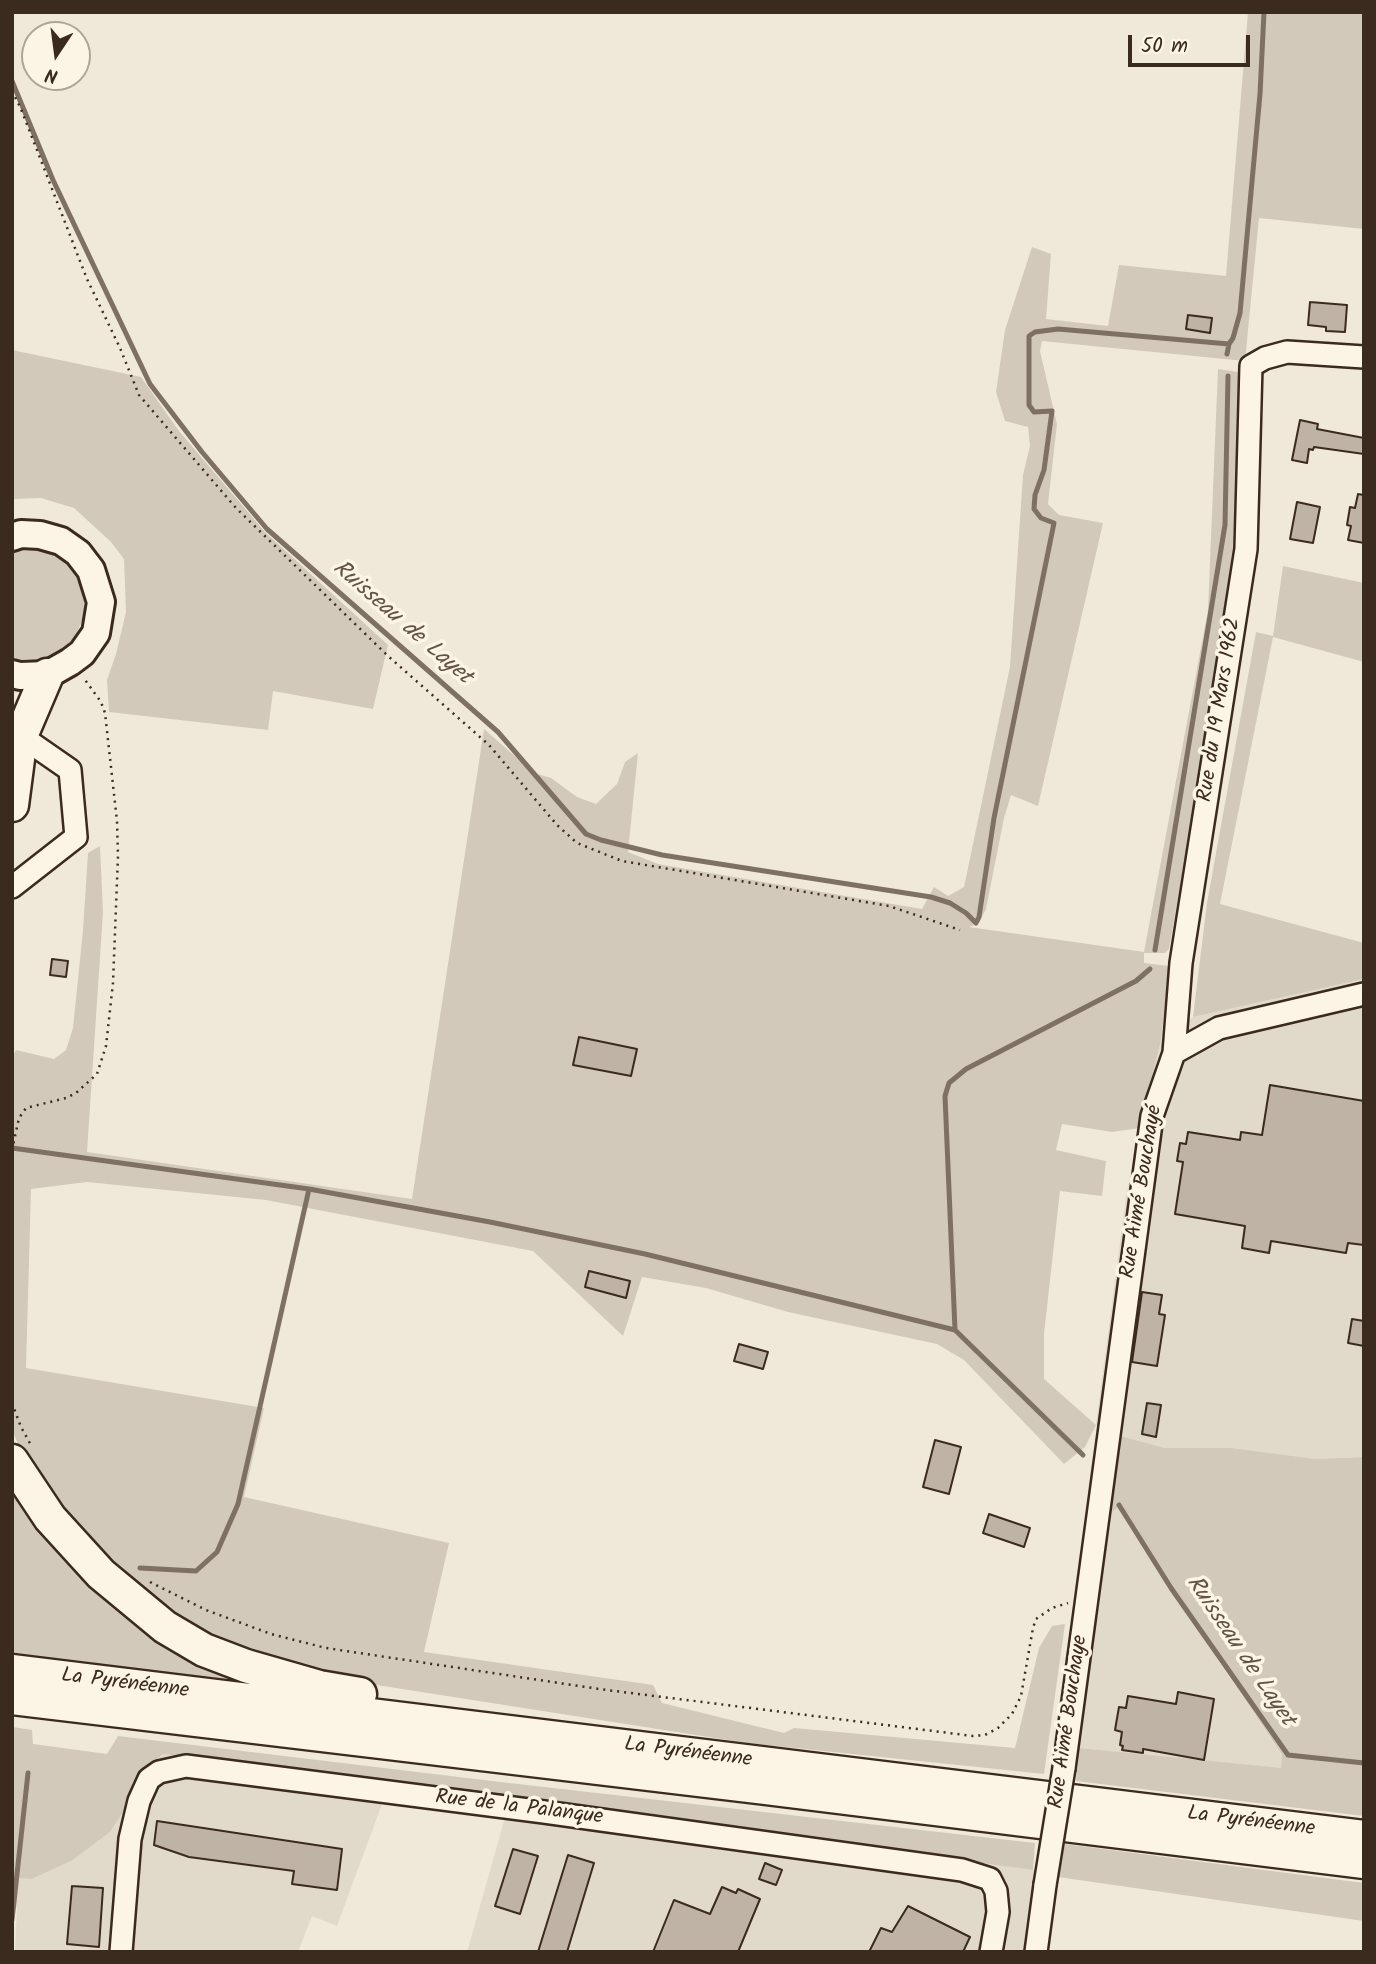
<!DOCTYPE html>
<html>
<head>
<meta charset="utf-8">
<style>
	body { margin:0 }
	#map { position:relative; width:1376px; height:1964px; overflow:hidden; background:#f0e9d9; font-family:Kalam,sans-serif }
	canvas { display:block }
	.frame { position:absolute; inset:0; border:14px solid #3b2a1e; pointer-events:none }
	.north { position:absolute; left:21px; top:21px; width:70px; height:70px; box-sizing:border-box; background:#fcf5e5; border:2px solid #afa495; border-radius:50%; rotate:193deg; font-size:19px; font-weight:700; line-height:28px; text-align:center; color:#3b2a1e }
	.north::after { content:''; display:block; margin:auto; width:24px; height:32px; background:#3b2a1e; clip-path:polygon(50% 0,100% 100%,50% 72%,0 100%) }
	.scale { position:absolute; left:1128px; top:35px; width:122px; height:32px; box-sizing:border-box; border:4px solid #3b2a1e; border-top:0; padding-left:9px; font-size:21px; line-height:24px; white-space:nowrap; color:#3b2a1e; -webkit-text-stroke:5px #fcf5e5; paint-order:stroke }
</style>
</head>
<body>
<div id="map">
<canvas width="1376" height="1964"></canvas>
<div class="frame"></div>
<div class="north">N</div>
<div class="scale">50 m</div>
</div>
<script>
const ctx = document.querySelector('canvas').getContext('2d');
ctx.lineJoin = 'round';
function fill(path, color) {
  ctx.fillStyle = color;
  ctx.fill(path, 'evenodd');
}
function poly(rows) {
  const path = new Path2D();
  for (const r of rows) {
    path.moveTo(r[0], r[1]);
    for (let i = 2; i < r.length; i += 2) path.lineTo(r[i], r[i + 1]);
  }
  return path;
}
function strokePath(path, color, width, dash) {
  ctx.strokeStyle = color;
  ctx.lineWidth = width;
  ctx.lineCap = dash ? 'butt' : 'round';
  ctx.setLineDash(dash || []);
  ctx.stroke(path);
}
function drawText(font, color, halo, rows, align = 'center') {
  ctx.font = font + ' Kalam,sans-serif';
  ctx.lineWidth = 7;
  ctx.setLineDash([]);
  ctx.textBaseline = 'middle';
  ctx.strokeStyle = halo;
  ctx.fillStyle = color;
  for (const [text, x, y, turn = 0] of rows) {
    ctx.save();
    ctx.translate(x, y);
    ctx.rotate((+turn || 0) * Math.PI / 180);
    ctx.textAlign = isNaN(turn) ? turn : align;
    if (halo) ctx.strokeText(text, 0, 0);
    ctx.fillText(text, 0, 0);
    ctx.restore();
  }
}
const built = poly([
	[1364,979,1364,1457,1316,1459,1232,1448,1165,1448,1117,1435,1096,1425,1126,1197,1140,1128,1161,1040,1193,1017],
	[1116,1507,1282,1756,1281,1769,1079,1748,1108,1515],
	[163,1754,389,1785,337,1926,312,1916,298,1952,15,1952,17,1907,12,1908,12,1878,32,1879,73,1860,110,1832,128,1805,137,1779],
	[510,1800,1033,1870,1058,1877,1048,1952,467,1952]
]);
const green = poly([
	[1248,12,1364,12,1364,229,1259,218,1245,361,1042,341,1040,351,1057,424,1048,504,1059,515,1103,523,1038,806,1011,795,1004,818,986,909,979,923,969,927,1144,952,1208,610,1218,369,1245,373,1239,551,1169,949,1165,953,1144,953,1144,963,1169,966,1161,1040,1140,1128,1112,1132,1062,1124,1056,1150,1106,1161,1102,1196,1060,1191,1044,1334,1044,1379,1096,1425,1085,1447,1064,1464,964,1360,937,1344,788,1312,706,1288,642,1277,623,1336,533,1251,266,1200,87,1182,31,1189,26,1368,264,1408,244,1497,449,1543,424,1652,653,1685,662,1703,784,1733,794,1728,1015,1748,1039,1648,1052,1626,1065,1624,1044,1774,747,1743,319,1676,206,1638,122,1578,66,1515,21,1452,12,1429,12,1058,16,1050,54,1059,66,1050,73,1028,83,930,88,853,100,846,103,912,87,1152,412,1199,484,729,534,773,551,778,577,797,596,804,617,784,625,762,638,753,628,852,658,864,922,909,934,887,948,896,964,887,1010,667,1023,475,1030,446,1028,427,1005,421,996,392,1005,330,1032,247,1051,254,1046,319,1108,326,1119,265,1226,276],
	[12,350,141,377,179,431,265,532,388,645,373,709,273,691,268,730,109,712,107,680,116,654,126,612,124,559,111,542,74,508,41,498,12,499],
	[24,548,49,551,65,561,77,575,84,596,84,616,76,635,62,651,42,660,12,659,12,551],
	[1283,566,1364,583,1364,662,1273,637,1220,904,1364,943,1364,979,1193,1017,1207,903,1256,632,1273,636],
	[1117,1435,1165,1448,1232,1448,1316,1459,1364,1457,1364,1816,1076,1781,1079,1748,1281,1768,1282,1755,1117,1508,1108,1515],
	[12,1471,48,1525,275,1690,12,1655],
	[12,1727,32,1730,33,1744,107,1754,118,1736,492,1781,1035,1843,1033,1870,163,1754,137,1779,128,1805,110,1832,73,1860,32,1879,12,1878],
	[1065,1844,1364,1883,1364,1921,1058,1877]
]);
const stream = poly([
	[12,81,53,180,150,384,202,452,267,529,498,732,586,834,601,840,662,855,931,897,950,903,966,913,976,923,979,917,994,818,1054,523,1041,518,1034,509,1035,495,1044,470,1052,411,1034,412,1029,405,1029,336,1035,332,1058,329,1229,344,1227,354],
	[1229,344,1233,338,1240,313,1260,94,1264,12],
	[1155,950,1225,525,1228,376],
	[12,1148,309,1189,490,1222,645,1254,955,1330],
	[955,1330,945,1096,949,1083,966,1069,1136,981,1150,969],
	[955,1330,1083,1455],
	[1119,1505,1171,1588,1288,1755,1364,1763],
	[140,1568,196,1571,217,1552,238,1504,309,1189],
	[12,1920,28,1773]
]);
const building = poly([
	[1310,302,1347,305,1345,332,1326,331,1326,327,1308,325,1310,302],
	[1188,315,1212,318,1210,333,1186,329,1188,315],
	[1300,420,1318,424,1317,429,1364,438,1364,454,1314,447,1313,450,1309,449,1307,463,1292,460,1300,420],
	[1358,494,1364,495,1364,543,1348,540,1351,526,1347,525,1350,507,1355,508,1358,494],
	[1297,502,1320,507,1313,543,1290,539,1297,502],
	[52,959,68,961,66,977,50,975,52,959],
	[579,1037,637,1049,631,1076,573,1065,579,1037],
	[1270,1085,1364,1101,1364,1245,1348,1243,1346,1253,1271,1241,1269,1253,1242,1248,1245,1226,1175,1214,1183,1162,1177,1161,1180,1143,1186,1144,1188,1132,1240,1140,1241,1132,1262,1135,1270,1085],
	[589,1271,630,1281,626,1298,585,1287,589,1271],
	[1142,1292,1162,1295,1159,1314,1165,1315,1157,1366,1132,1362,1142,1292],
	[1352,1319,1364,1321,1364,1346,1348,1343,1352,1319],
	[739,1344,768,1352,763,1369,734,1361,739,1344],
	[1147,1403,1161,1405,1156,1437,1142,1434,1147,1403],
	[935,1440,961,1447,949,1494,923,1487,935,1440],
	[989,1514,1030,1528,1024,1547,983,1533,989,1514],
	[1178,1692,1214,1699,1204,1760,1143,1749,1143,1753,1122,1750,1123,1746,1120,1745,1122,1732,1115,1730,1119,1707,1126,1708,1128,1696,1176,1704,1178,1692],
	[157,1821,342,1849,337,1890,292,1884,294,1871,189,1857,154,1845,157,1821],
	[513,1849,538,1856,520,1914,495,1906,513,1849],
	[568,1855,594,1863,567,1952,538,1952,568,1855],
	[765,1863,782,1870,776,1885,759,1879,765,1863],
	[72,1886,103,1888,99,1947,67,1944,72,1886],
	[722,1887,736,1893,738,1889,760,1899,738,1952,653,1952,674,1900,710,1914,722,1887],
	[908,1906,970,1937,963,1952,869,1952,881,1928,892,1932,908,1906]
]);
const path = poly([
	[12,91,21,109,87,279,120,348,139,395,236,508,388,656,489,745,557,825,577,843,622,861,889,906,960,930],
	[12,1150,19,1118,26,1108,66,1098,76,1093,97,1074,106,1046,113,983,118,856,117,821,105,713,101,702,83,677],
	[12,1403,21,1427,32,1447],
	[150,1582,206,1610,271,1634,326,1648,599,1689,973,1736,985,1735,998,1728,1012,1714,1021,1696,1033,1628,1036,1619,1052,1608,1068,1603]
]);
const minor = poly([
	[12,887,76,837,70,770,21,736],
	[1174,1053,1181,963,1246,549,1251,366,1265,358,1287,352,1364,357],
	[1064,1768,1152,1116,1174,1053,1219,1028,1364,994],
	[121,1952,130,1839,139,1801,149,1779,159,1772,186,1766,544,1812,962,1870,990,1879,996,1891,998,1912,991,1952],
	[1036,1952,1045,1885]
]);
const major = poly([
	[12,537,21,534,40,535,61,541,78,553,91,570,101,602,96,633,82,653,70,662,47,675,20,676,12,674]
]);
const highway = poly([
	[12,805,21,736,47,675],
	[12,1461,50,1518,101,1574,165,1627,204,1650,246,1666,319,1687,360,1694],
	[12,1671,1364,1837],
	[12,1698,766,1788,1364,1862]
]);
const minorBridge = poly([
	[1045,1885,1064,1768]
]);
const streetNames = [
	["Rue du 19 Mars 1962",1221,710,-81],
	["Rue Aimé Bouchayé",1143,1192,-81],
	["La Pyrénéenne",125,1685,7],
	["Rue Aimé Bouchaye",1070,1722,-82],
	["La Pyrénéenne",688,1754,7],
	["Rue de la Palanque",519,1809,7],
	["La Pyrénéenne",1251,1823,7]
];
const waterNames = [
	["Ruisseau de Layet",401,624,41],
	["Ruisseau de Layet",1239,1652,56]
];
fill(built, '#e1d9c9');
fill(green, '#d2c9ba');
strokePath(stream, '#7e7163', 5);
fill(building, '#beb3a4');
strokePath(building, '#3b2a1e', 2);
strokePath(minor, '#3b2a1e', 26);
strokePath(major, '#3b2a1e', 32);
strokePath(highway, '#3b2a1e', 37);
strokePath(path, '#3b2a1e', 2.5, [2, 5]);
strokePath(minor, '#fcf5e5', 21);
strokePath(major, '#fcf5e5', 26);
strokePath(highway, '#fcf5e5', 32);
strokePath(minorBridge, '#3b2a1e', 26, []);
strokePath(minorBridge, '#fcf5e5', 21);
drawText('21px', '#3b2a1e', '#fcf5e5', streetNames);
drawText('italic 23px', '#625346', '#fcf5e5', waterNames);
</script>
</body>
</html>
